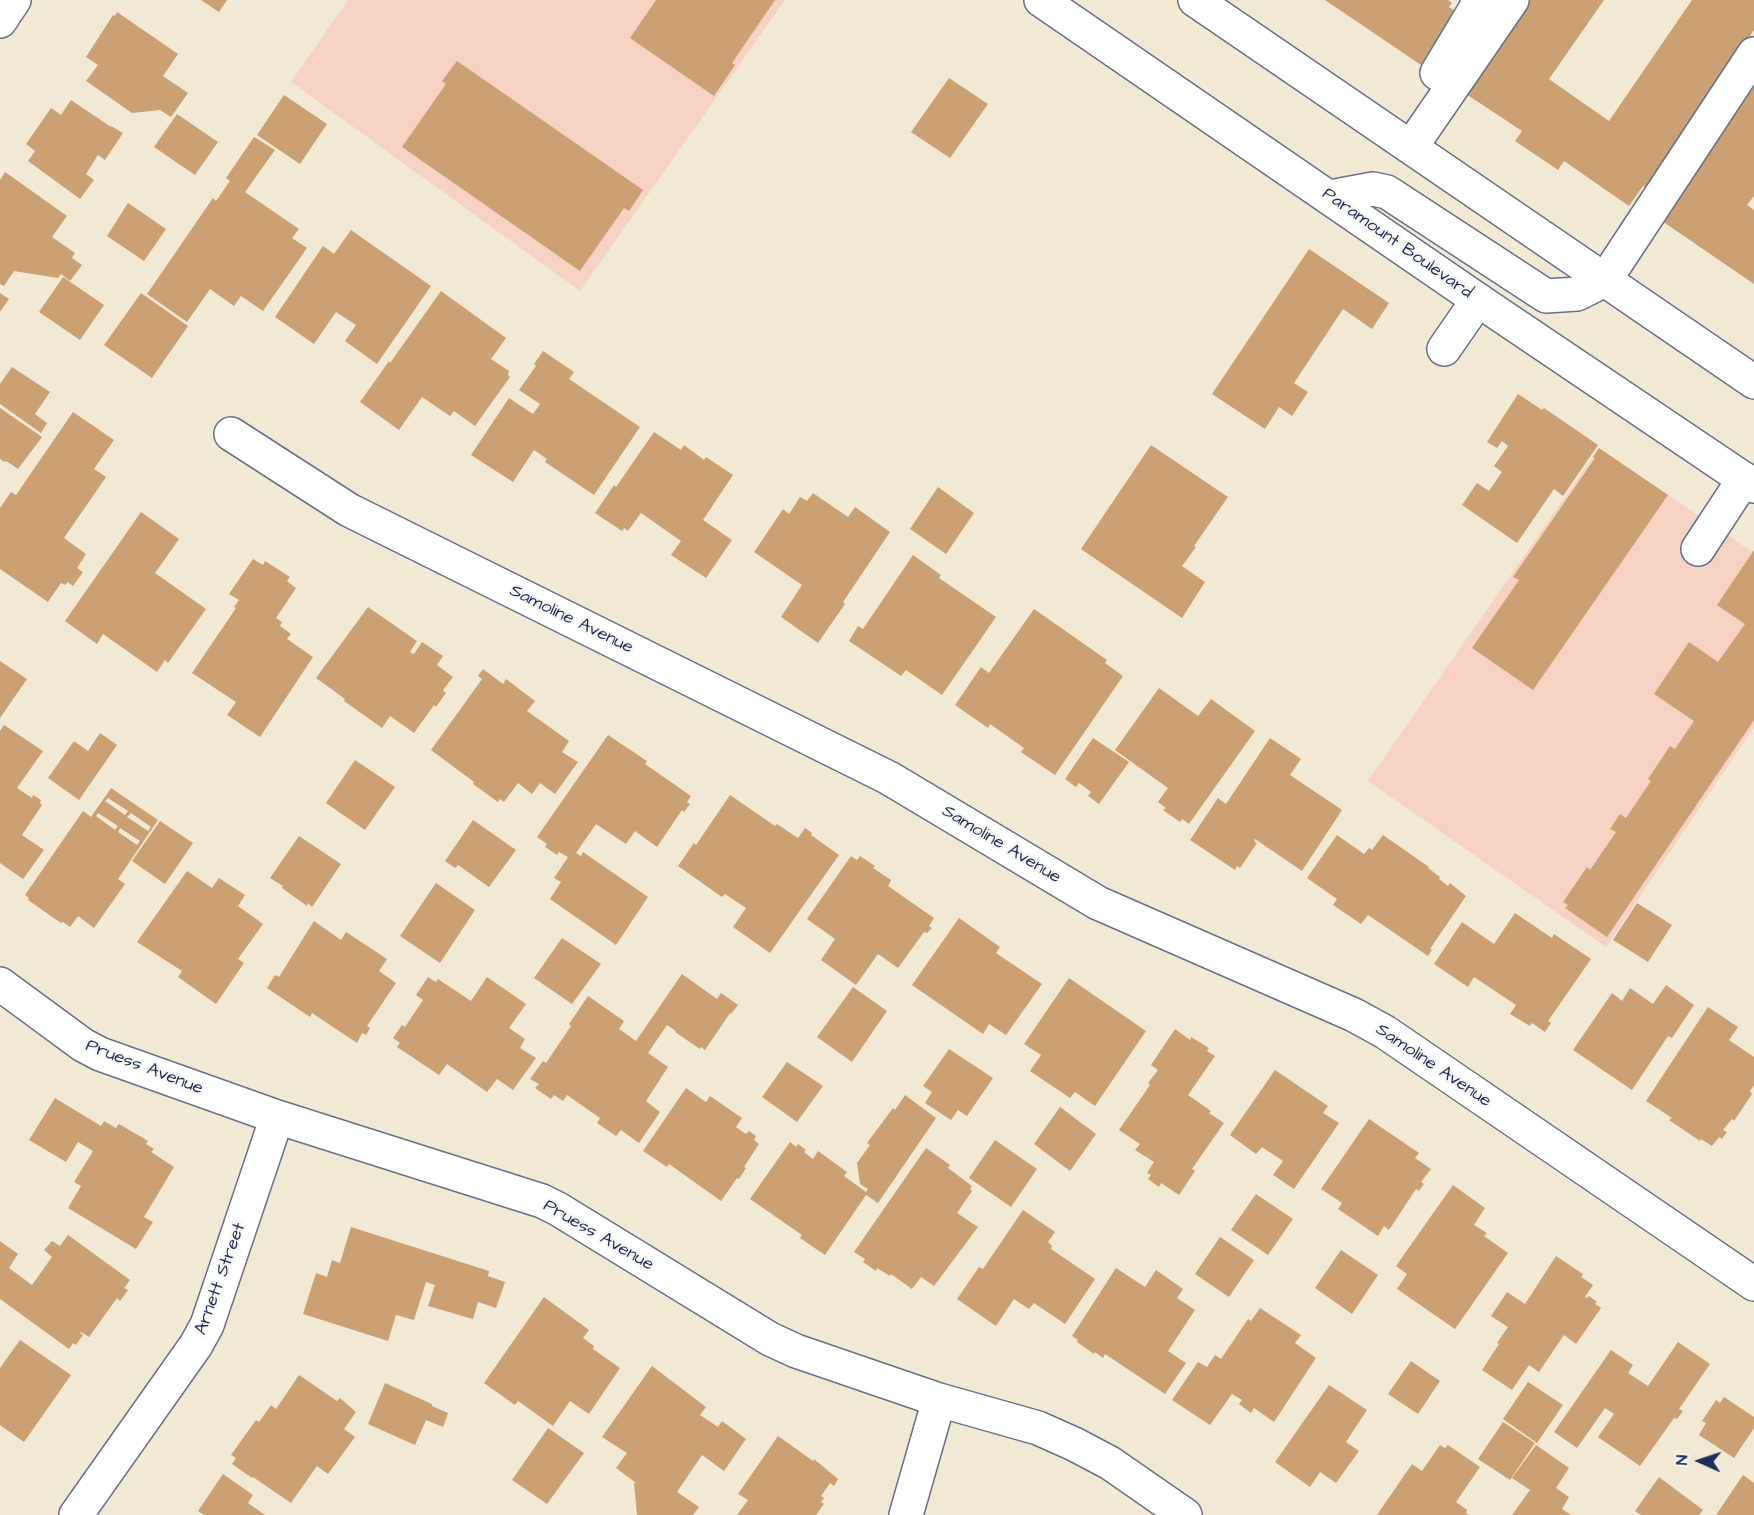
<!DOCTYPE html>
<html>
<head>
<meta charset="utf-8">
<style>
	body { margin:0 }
	#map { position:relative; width:1754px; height:1515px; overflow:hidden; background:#f1e9d3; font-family:"Architects Daughter",sans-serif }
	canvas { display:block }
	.north { position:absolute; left:1670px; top:1431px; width:60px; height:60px; -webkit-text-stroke:4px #f6f6f2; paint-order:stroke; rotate:273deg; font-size:16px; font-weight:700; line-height:24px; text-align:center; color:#1b2f5e }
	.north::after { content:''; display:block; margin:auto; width:21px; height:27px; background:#1b2f5e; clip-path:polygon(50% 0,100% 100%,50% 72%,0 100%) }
</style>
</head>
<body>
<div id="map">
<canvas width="1754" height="1515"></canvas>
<div class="north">N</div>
</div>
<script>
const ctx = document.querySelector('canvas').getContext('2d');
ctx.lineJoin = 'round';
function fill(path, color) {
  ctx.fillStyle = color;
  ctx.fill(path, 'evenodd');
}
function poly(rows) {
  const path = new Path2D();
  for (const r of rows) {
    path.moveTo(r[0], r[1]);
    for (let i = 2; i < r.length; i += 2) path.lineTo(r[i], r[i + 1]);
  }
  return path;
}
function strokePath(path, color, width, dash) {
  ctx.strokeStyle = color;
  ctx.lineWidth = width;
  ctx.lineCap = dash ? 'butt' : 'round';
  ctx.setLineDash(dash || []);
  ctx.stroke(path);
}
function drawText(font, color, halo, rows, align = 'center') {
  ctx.font = font + ' "Architects Daughter",sans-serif';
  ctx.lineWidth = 5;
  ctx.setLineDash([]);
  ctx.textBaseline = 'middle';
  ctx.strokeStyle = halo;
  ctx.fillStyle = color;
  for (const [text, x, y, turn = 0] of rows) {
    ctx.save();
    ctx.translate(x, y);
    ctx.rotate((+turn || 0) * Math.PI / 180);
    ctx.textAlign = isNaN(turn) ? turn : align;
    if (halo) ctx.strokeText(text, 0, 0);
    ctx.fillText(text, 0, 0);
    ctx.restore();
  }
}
const built = poly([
	[348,0,785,0,580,291,291,82],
	[1599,448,1754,553,1754,727,1606,947,1368,781]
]);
const building = poly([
	[201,0,227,0,219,12],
	[656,0,775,0,732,63,735,65,714,96,630,38],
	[1325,0,1448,0,1452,3,1449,7,1457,12,1421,65],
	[1522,0,1604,0,1549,79,1609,121,1692,0,1754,0,1754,30,1647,188,1643,186,1629,206,1564,161,1558,170,1515,141,1522,131,1463,92],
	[117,12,178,54,163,76,188,93,171,117,160,110,132,113,86,81,98,65,86,57,113,15,115,16],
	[457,61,643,190,629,211,624,208,580,271,402,147,446,84,442,81],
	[949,78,988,104,950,158,911,132],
	[1754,86,1754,196,1747,205,1754,210,1754,284,1662,221],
	[284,95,327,124,300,164,257,135],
	[71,100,111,127,111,126,123,133,105,160,98,155,86,174,94,180,80,199,28,161,35,151,26,144,51,108,61,115],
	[177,114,218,142,195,175,154,147],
	[254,137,275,150,245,192,299,229,292,238,307,248,263,311,241,296,234,306,210,289,187,322,147,294,213,198,216,201,230,181,226,178],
	[5,172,67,216,52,237,75,253,72,258,82,265,70,281,61,274,58,278,14,271,4,286,0,284,0,180],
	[128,203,166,229,144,261,107,236],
	[351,230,431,286,377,364,345,341,356,325,336,312,314,344,275,317,323,246,334,254],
	[1309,249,1389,303,1372,329,1343,309,1294,383,1308,392,1292,416,1279,407,1265,429,1212,394],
	[63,277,104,305,80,340,39,312],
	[441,291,506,338,491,359,509,371,508,375,510,377,475,426,454,411,450,416,422,397,399,430,360,402,389,361,390,363],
	[0,293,9,299,0,312],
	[141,293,188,326,152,378,104,345],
	[543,351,574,372,569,379,640,427,594,495,545,462,547,459,534,450,513,482,471,455,509,398,533,414,540,404,519,390,536,366,534,364],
	[12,367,50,392,35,414,47,423,41,433,0,404,0,384],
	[1518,394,1542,410,1544,408,1598,445,1563,496,1554,489,1517,543,1462,505,1477,483,1489,491,1502,472,1494,466,1508,446,1502,441,1497,448,1487,442],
	[0,408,42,437,18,469,6,461,4,462,0,459],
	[73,412,114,440,94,469,106,477,64,538,86,554,77,568,83,572,73,586,68,582,65,585,61,583,48,602,0,569,0,508,11,492,16,495],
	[654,432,681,450,684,445,704,460,706,457,733,475,703,520,732,540,706,578,671,555,681,541,641,513,628,531,624,528,622,531,595,513,614,485,616,487],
	[1151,445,1228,497,1194,546,1196,547,1182,566,1205,582,1182,618,1081,549],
	[1599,448,1668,495,1533,690,1472,648,1519,580,1513,577,1595,458,1593,457],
	[938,487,974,513,946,554,910,529],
	[813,493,848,517,855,507,890,532,843,602,845,604,818,643,781,617,802,585,754,552,783,509,789,514,800,497,807,501],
	[141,512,179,539,155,573,206,609,168,663,165,660,157,672,103,634,97,644,65,621],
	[1754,550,1754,720,1607,937,1565,908,1568,905,1563,902,1587,867,1590,870,1616,832,1610,829,1620,814,1626,818,1651,781,1648,779,1670,746,1675,749,1694,721,1654,694,1689,642,1718,662,1745,624,1717,605],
	[913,555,941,575,939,578,996,617,942,695,906,670,901,676,849,641,858,626,863,629],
	[253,559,263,565,265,561,290,577,287,581,296,588,276,618,282,622,280,626,291,634,287,639,313,657,260,737,227,715,236,702,192,673,236,608,234,607,239,600,229,594],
	[368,607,417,641,410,652,414,654,422,642,443,656,437,665,453,677,443,690,446,693,436,707,434,705,414,733,390,716,382,728,344,701,345,699,316,678],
	[1034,609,1107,660,1105,663,1123,676,1055,775,1021,752,1024,748,990,724,988,728,955,705,981,667,989,673],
	[0,661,27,679,0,718],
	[483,669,503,684,506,679,535,701,527,711,569,741,562,752,578,762,555,794,540,783,532,794,518,783,504,802,500,799,498,802,473,784,474,782,431,750,482,679,478,676],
	[1159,688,1198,716,1211,699,1255,731,1189,824,1182,819,1180,822,1163,810,1166,808,1158,802,1168,788,1115,750],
	[4,725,43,751,17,788,32,798,33,795,41,800,40,803,42,805,22,835,44,850,23,879,0,863,0,731],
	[100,733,117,745,79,800,48,778,74,741,88,751],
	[608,735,647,761,645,764,691,796,687,802,690,804,684,812,682,810,657,847,635,831,626,844,596,824,576,853,581,856,583,852,648,897,616,945,550,899,561,882,554,878,568,857,559,852,557,855,545,847,547,844,537,837],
	[1093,738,1129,762,1099,804,1088,796,1091,792,1079,783,1076,787,1065,779],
	[1270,738,1301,759,1290,775,1342,810,1302,871,1255,839,1254,841,1257,843,1240,868,1237,866,1235,870,1190,840,1218,798,1226,804],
	[355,760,395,787,365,830,326,803],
	[111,788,158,820,118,879,125,884,94,928,78,916,70,927,63,922,61,923,28,900,29,898,25,895,83,811,91,817],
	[108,798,128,811,125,815,105,801],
	[98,813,118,826,115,830,96,816],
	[131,813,151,827,148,831,127,817],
	[120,828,140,841,137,845,118,832],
	[730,795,775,826,777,824,798,838,805,828,812,833,811,835,839,855,770,953,733,927,746,908,725,894,722,897,678,866,694,843,696,845],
	[473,820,516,850,489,887,458,865,455,868,445,861],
	[160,821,193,843,165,884,132,861],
	[1337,835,1364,854,1369,848,1372,850,1383,835,1429,867,1428,868,1440,877,1439,879,1448,886,1450,883,1466,896,1430,949,1432,950,1428,956,1368,915,1361,924,1333,905,1337,899,1307,878],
	[299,836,341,864,312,907,308,903,307,906,282,888,283,886,270,878],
	[851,856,857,860,860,856,875,866,873,868,891,880,888,886,934,918,929,926,932,928,927,933,924,932,898,968,878,954,856,985,821,960,835,939,807,919],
	[187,871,212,888,219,878,245,895,238,906,263,924,238,959,244,963,216,1004,178,977,182,971,137,942],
	[436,883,475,910,440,963,400,936],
	[1637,903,1672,925,1648,962,1613,940],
	[1515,913,1552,938,1554,934,1591,959,1548,1021,1551,1023,1545,1032,1532,1023,1530,1026,1510,1014,1516,1005,1474,977,1468,987,1434,964,1462,922,1494,944],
	[959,918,1000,947,996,953,1042,984,1006,1035,989,1024,983,1034,912,985],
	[314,921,341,940,346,932,387,959,379,971,396,983,367,1026,370,1028,366,1035,362,1033,357,1043,312,1013,310,1017,267,988,275,975,279,977],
	[562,938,601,964,572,1004,534,978],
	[682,974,717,999,721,993,738,1005,731,1014,730,1013,705,1050,701,1047,700,1049,675,1032,676,1031,667,1025,648,1053,668,1067,646,1101,660,1112,639,1143,621,1130,616,1136,597,1123,600,1118,567,1095,563,1101,554,1095,551,1099,535,1088,539,1084,530,1079,543,1061,546,1063,571,1026,569,1024,588,996,624,1021,619,1029,636,1041],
	[428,977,436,982,438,979,471,1001,487,977,526,1004,509,1028,525,1039,520,1048,536,1058,513,1090,497,1079,487,1092,447,1064,439,1075,397,1047,400,1043,393,1038,402,1025,405,1027,423,1000,416,995],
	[1069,978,1146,1031,1095,1106,1075,1092,1070,1098,1030,1071,1041,1055,1024,1044],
	[1666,985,1694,1005,1672,1038,1668,1036,1632,1090,1573,1050,1612,993,1622,1001,1630,988,1653,1004],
	[853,987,887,1011,852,1062,817,1037],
	[1708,1007,1738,1027,1729,1040,1754,1057,1754,1085,1750,1091,1752,1094,1734,1121,1732,1119,1723,1130,1727,1132,1722,1139,1719,1137,1712,1146,1701,1139,1700,1141,1669,1120,1672,1118,1646,1101],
	[1175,1029,1190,1040,1191,1037,1209,1048,1207,1051,1215,1056,1188,1095,1211,1111,1209,1113,1224,1123,1192,1169,1195,1171,1179,1195,1161,1183,1159,1187,1148,1179,1151,1175,1147,1173,1154,1162,1135,1150,1140,1144,1119,1130,1150,1085,1148,1083,1158,1070,1151,1065],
	[949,1049,993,1078,967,1116,958,1110,951,1120,925,1103,932,1092,923,1086],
	[787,1062,823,1086,797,1122,762,1097],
	[1275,1070,1328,1106,1323,1113,1339,1123,1294,1189,1273,1175,1283,1161,1262,1147,1256,1154,1230,1135],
	[686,1088,706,1102,710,1096,742,1118,736,1127,746,1134,749,1131,756,1136,754,1140,759,1144,744,1167,746,1168,739,1179,737,1178,721,1201,669,1164,667,1167,643,1151],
	[905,1095,936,1118,878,1203,866,1195,825,1255,800,1238,802,1235,750,1199,790,1142,796,1147,798,1144,806,1150,804,1152,813,1159,818,1151,847,1172,844,1176,866,1192,868,1189,860,1184,857,1163,870,1145,867,1143,893,1108,895,1110],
	[55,1098,101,1126,104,1121,116,1128,119,1124,148,1141,146,1144,154,1149,151,1152,174,1167,144,1217,153,1222,136,1249,68,1208,81,1186,74,1182,93,1151,78,1142,66,1162,29,1140],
	[1060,1107,1096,1134,1070,1171,1034,1144],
	[1369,1119,1419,1153,1415,1158,1431,1169,1421,1182,1424,1184,1419,1191,1416,1189,1389,1230,1384,1226,1378,1236,1338,1209,1342,1203,1321,1189],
	[995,1140,1037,1169,1011,1207,969,1178],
	[926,1148,950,1165,948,1168,972,1186,970,1189,972,1191,957,1213,978,1227,934,1286,921,1277,912,1289,891,1274,890,1276,877,1268,876,1271,863,1262,865,1259,854,1252],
	[1453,1185,1485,1208,1474,1225,1487,1233,1484,1236,1508,1253,1455,1329,1397,1289,1407,1274,1396,1266],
	[1256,1194,1293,1219,1268,1255,1231,1230],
	[1023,1210,1055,1232,1048,1242,1052,1246,1051,1249,1095,1279,1065,1324,1034,1303,1029,1309,1014,1299,996,1326,957,1299,979,1267,983,1269],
	[351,1227,489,1271,488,1276,505,1282,496,1308,478,1302,473,1319,428,1306,435,1285,426,1282,414,1320,396,1315,388,1341,303,1314,316,1273,327,1277,332,1260,340,1263],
	[68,1235,130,1280,124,1288,128,1290,120,1301,117,1298,89,1337,81,1332,80,1333,83,1335,76,1345,73,1343,69,1349,0,1299,0,1241,18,1254,9,1268,32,1285,52,1257,44,1250,52,1241,60,1246],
	[1220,1237,1254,1260,1229,1297,1195,1274],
	[1341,1250,1378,1275,1352,1314,1315,1288],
	[1556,1256,1583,1274,1581,1277,1593,1285,1585,1297,1587,1298,1589,1296,1597,1302,1595,1304,1601,1308,1576,1344,1564,1335,1539,1372,1529,1365,1512,1390,1482,1370,1499,1344,1497,1343,1508,1327,1491,1316,1507,1292,1525,1304],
	[1116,1268,1145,1287,1156,1270,1183,1289,1177,1298,1195,1310,1168,1351,1186,1363,1165,1394,1105,1354,1103,1358,1095,1352,1094,1354,1077,1342,1078,1340,1072,1336],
	[544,1297,589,1330,583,1338,594,1346,593,1349,620,1368,589,1414,570,1401,553,1426,518,1401,515,1405,484,1383],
	[1260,1308,1301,1335,1295,1343,1316,1358,1274,1422,1254,1408,1251,1413,1239,1404,1242,1400,1232,1394,1210,1425,1172,1400,1198,1362,1207,1367,1215,1355,1221,1359,1248,1319,1251,1321],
	[20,1340,71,1375,24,1442,0,1425,0,1368],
	[1678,1342,1710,1364,1679,1409,1683,1411,1677,1419,1674,1418,1640,1466,1598,1437,1614,1414,1605,1408,1577,1448,1554,1432,1611,1350,1633,1365,1628,1373,1648,1386],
	[1411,1361,1440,1381,1418,1414,1388,1394],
	[652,1366,706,1407,700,1415,718,1427,722,1421,746,1439,724,1471,702,1455,677,1492,699,1507,693,1515,637,1515,634,1483,636,1483,616,1468,627,1453,602,1437],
	[299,1375,337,1401,340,1398,356,1412,344,1429,355,1437,328,1474,317,1466,291,1503,253,1477,252,1478,232,1464,236,1458,231,1455,256,1420,259,1422,271,1405,276,1409],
	[1528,1382,1563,1405,1537,1443,1503,1419],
	[385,1383,432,1404,432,1406,448,1413,443,1427,426,1420,415,1445,368,1424],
	[1329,1385,1367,1410,1346,1442,1359,1451,1336,1483,1320,1472,1310,1487,1275,1462],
	[1724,1397,1754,1417,1754,1428,1734,1458,1699,1435,1706,1423,1702,1421,1716,1400,1720,1403],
	[1503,1422,1535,1443,1510,1480,1478,1459],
	[548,1428,584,1453,547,1504,512,1480],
	[778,1436,813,1461,814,1459,838,1479,834,1486,830,1483,821,1496,824,1498,821,1502,824,1504,816,1515,737,1515,748,1500,738,1494],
	[1440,1445,1445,1448,1448,1445,1480,1467,1456,1502,1467,1510,1466,1513,1469,1515,1377,1515,1412,1464,1422,1471],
	[1536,1445,1569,1468,1556,1488,1569,1497,1562,1509,1571,1515,1512,1515,1530,1490,1512,1478],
	[223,1474,253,1495,248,1503,265,1515,204,1515,198,1511],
	[1743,1475,1754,1483,1754,1515,1716,1515],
	[1659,1477,1703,1510,1699,1515,1641,1515,1635,1511]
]);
const minor = poly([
	[0,21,14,0],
	[1437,73,1479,3,1477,0],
	[1411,147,1512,0],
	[1605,280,1754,54],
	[1444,349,1478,300],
	[231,434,349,510,889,778,1098,903,1354,1015,1385,1032,1754,1284],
	[1698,549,1744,479],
	[0,984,83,1045,100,1054,277,1117,542,1201,558,1209,770,1339,796,1351,939,1400,1038,1428,1074,1444,1110,1463,1185,1515],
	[76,1515,196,1345,207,1325,277,1117],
	[906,1515,939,1400]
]);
const major = poly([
	[1041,0,1478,300,1754,486],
	[1195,0,1754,382],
	[1330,197,1373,189,1387,192,1546,296,1577,294,1605,280]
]);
const streetNames = [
	["Paramount Boulevard",1397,244,35],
	["Samoline Avenue",571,620,26],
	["Samoline Avenue",1001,845,31],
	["Samoline Avenue",1433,1066,34],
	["Pruess Avenue",144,1068,21],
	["Pruess Avenue",598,1236,30],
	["Arnett Street",221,1279,-70]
];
fill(built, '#f6d2c3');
fill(building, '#cba073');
strokePath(minor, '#667087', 36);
strokePath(major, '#667087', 36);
strokePath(minor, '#fff', 33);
strokePath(major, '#fff', 33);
drawText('18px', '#1b2f5e', '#f6f6f2', streetNames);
</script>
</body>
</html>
